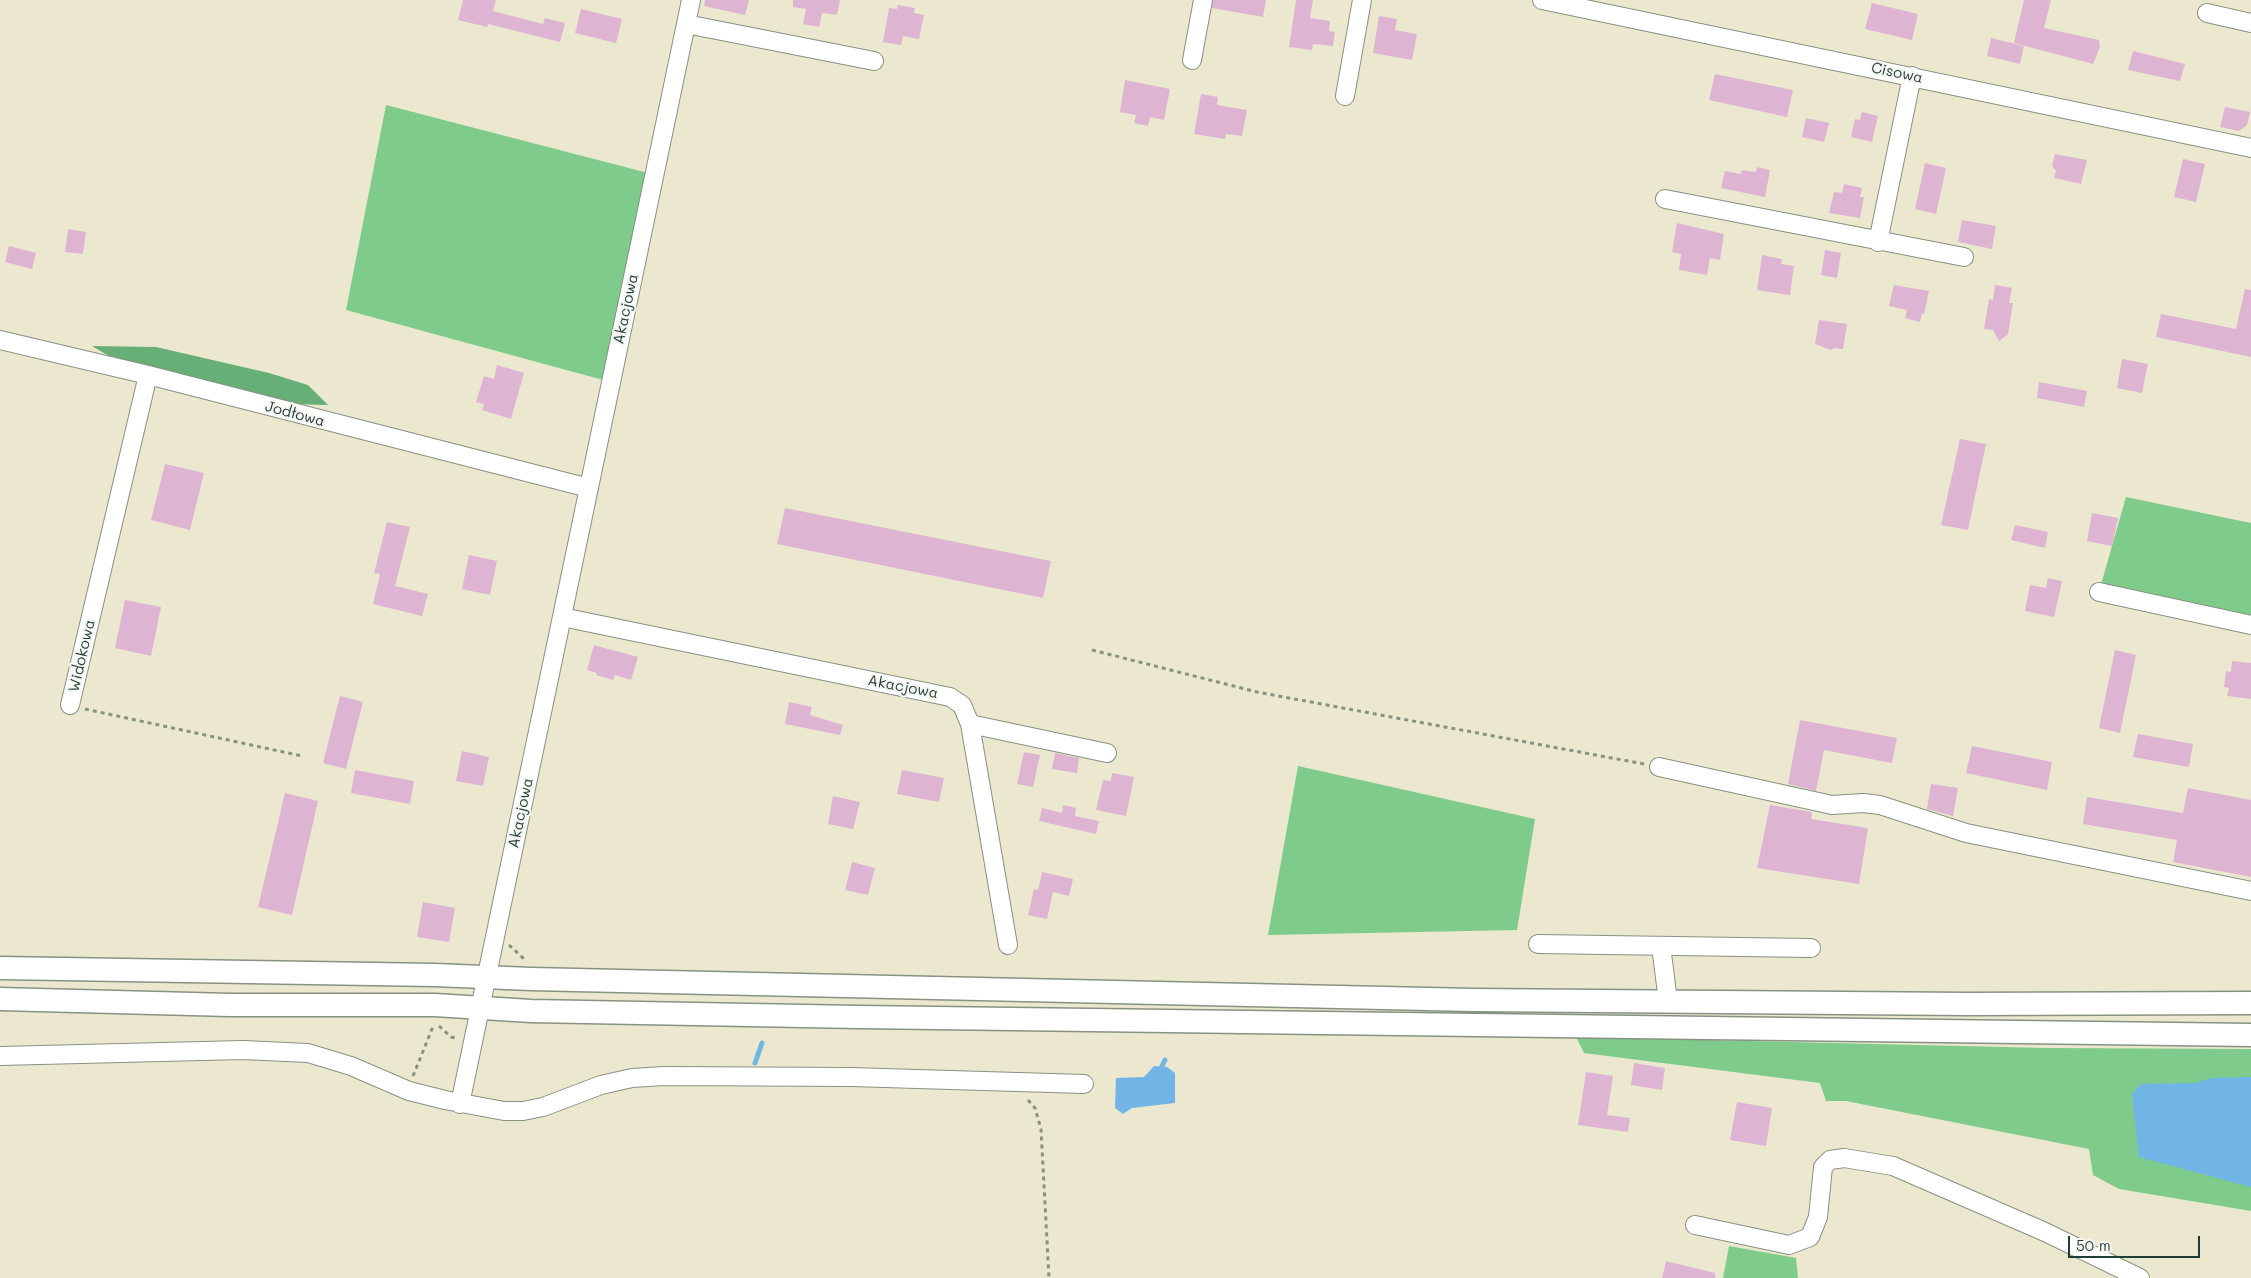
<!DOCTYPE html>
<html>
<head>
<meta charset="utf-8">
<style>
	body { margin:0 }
	#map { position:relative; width:2251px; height:1278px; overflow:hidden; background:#ece8cf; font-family:Mali,sans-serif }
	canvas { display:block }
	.scale { position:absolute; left:2068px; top:1236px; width:132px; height:22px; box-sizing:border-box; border:2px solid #1f3d34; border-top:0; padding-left:6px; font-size:15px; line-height:18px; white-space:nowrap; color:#1f3d34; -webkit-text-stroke:4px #f6f6f2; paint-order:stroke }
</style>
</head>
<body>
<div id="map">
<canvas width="2251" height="1278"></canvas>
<div class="scale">50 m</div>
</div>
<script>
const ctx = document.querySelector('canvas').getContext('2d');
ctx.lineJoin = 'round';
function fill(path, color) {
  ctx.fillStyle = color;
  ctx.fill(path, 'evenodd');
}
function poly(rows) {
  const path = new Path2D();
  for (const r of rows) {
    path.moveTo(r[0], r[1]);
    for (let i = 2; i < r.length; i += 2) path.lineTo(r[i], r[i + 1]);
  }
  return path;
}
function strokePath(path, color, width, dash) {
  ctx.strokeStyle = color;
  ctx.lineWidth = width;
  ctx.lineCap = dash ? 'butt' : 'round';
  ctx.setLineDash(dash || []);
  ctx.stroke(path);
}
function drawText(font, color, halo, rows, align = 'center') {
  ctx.font = font + ' Mali,sans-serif';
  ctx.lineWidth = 4.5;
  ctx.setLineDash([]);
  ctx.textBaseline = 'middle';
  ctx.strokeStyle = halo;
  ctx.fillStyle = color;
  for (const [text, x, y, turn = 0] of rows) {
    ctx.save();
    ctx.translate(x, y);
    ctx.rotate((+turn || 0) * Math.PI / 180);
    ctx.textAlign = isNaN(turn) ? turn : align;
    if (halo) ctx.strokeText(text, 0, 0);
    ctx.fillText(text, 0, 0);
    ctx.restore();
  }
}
const green = poly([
	[386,105,648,173,603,380,346,310],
	[2126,497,2251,523,2251,621,2100,588],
	[1298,766,1535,819,1517,930,1268,935],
	[1576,1037,2046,1048,2251,1049,2251,1211,2119,1189,2093,1175,2089,1149,1846,1101,1826,1101,1820,1083,1584,1053],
	[1729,1246,1796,1258,1798,1278,1723,1278]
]);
const forest = poly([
	[92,346,156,347,269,373,308,385,328,405,285,404,114,359]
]);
const water = poly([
	[1154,1066,1167,1067,1175,1073,1175,1103,1132,1108,1123,1114,1115,1108,1116,1078,1144,1077],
	[2251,1077,2251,1187,2139,1157,2132,1094,2141,1084,2194,1083,2212,1078]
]);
const stream = poly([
	[755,1063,762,1043],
	[1162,1066,1165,1060]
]);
const building = poly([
	[463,0,496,0,493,11,543,24,545,18,565,23,560,42,488,24,487,27,458,20],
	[705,0,749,0,745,15,704,6],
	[793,0,840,0,837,15,822,13,819,27,803,24,806,9,793,7],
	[1213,0,1266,0,1263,17,1212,8],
	[1296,0,1313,0,1310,18,1330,21,1329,31,1335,32,1333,46,1313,44,1312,50,1289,47],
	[2024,0,2051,0,2044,28,2099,40,2100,47,2093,64,2014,43],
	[1872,3,1918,14,1912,40,1865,29],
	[898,5,915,8,914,13,924,15,919,39,903,36,901,45,883,42,889,8,897,9],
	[581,9,622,19,616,43,575,33],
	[1379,16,1397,19,1395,30,1417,34,1412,60,1373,53],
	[1991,38,2024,46,2020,64,1987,56],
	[2133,51,2185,64,2180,81,2128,70],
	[1715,74,1793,90,1787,117,1709,100],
	[1125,80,1170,89,1164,120,1150,117,1148,126,1134,123,1136,115,1120,112],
	[1201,94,1218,97,1217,105,1247,110,1242,136,1226,134,1225,139,1194,134],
	[2225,107,2250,112,2247,125,2239,131,2220,127],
	[1862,112,1878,116,1872,142,1851,137,1855,119,1860,120],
	[1806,118,1829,123,1824,142,1802,137],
	[2055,154,2087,160,2081,184,2054,178,2056,171,2052,166],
	[2183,159,2205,164,2196,202,2174,197],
	[1925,163,1946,168,1936,214,1915,209],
	[1757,167,1770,170,1765,197,1721,188,1725,171,1741,174,1742,170,1756,172],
	[1844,184,1862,188,1860,197,1864,197,1860,218,1829,213,1834,192,1842,193],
	[1962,220,1996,226,1992,249,1958,242],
	[1677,223,1724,234,1720,260,1710,258,1707,275,1679,270,1681,254,1672,252],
	[68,229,86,232,83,254,65,252],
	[9,246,36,253,32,269,5,262],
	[1825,250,1841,253,1837,278,1821,275],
	[1762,255,1782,259,1781,264,1794,266,1790,295,1757,290],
	[1894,285,1929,291,1924,314,1922,313,1920,322,1905,318,1907,310,1889,306],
	[1995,285,2012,288,2009,303,2013,303,2008,334,1999,341,1993,330,1984,329,1989,299,1993,300],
	[2245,289,2251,290,2251,357,2156,337,2161,314,2236,329],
	[1819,320,1847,324,1843,349,1835,348,1831,350,1815,344],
	[2122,359,2148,364,2142,393,2117,388],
	[497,365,524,373,511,419,482,410,484,404,476,402,484,376,494,379],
	[2039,382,2087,391,2084,407,2037,398],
	[1960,439,1986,444,1968,530,1941,525],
	[165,464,204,473,190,530,151,520],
	[785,508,1051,561,1043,598,777,544],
	[2092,513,2118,518,2112,546,2087,541],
	[387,522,410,527,395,586,428,594,422,616,373,604,380,574,374,573],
	[2015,525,2048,532,2045,548,2011,540],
	[469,555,497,561,490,595,462,589],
	[2048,578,2062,581,2054,617,2025,611,2030,585,2046,588],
	[125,600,161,607,151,656,115,648],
	[594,645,638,657,631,680,615,675,613,680,596,675,597,673,587,670],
	[2115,650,2136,655,2120,733,2099,728],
	[2232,661,2251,663,2251,699,2227,696,2229,688,2224,687,2226,671,2231,672],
	[340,696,363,702,346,769,323,763],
	[789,702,812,707,810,715,843,725,840,735,785,724],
	[1800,720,1897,738,1892,763,1824,750,1816,791,1788,784],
	[2138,734,2193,744,2189,767,2133,757],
	[1972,746,2052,762,2047,790,1966,773],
	[462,751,489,757,483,786,456,781],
	[1024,752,1040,755,1033,787,1017,784],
	[1055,753,1079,758,1077,773,1052,769],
	[355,770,414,781,410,804,351,793],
	[902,770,944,778,939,802,897,794],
	[1112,773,1134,777,1126,816,1096,810,1103,780,1111,781],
	[1931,784,1958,788,1953,816,1927,809],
	[2188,788,2251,800,2251,877,2173,862,2177,840,2083,824,2087,797,2183,813],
	[285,793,318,801,292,915,258,907],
	[833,796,860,802,853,829,828,824],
	[1063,805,1076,808,1075,816,1099,821,1096,834,1039,821,1042,808,1062,813],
	[1770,805,1812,812,1811,819,1868,828,1859,884,1757,868],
	[852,862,875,868,868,895,845,890],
	[1042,872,1073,879,1069,896,1053,892,1047,919,1028,915,1034,889,1038,890],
	[423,902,455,908,449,942,417,937],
	[1634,1063,1665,1068,1662,1090,1631,1085],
	[1586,1072,1613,1076,1607,1115,1630,1118,1628,1132,1578,1125],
	[1737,1102,1772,1108,1766,1146,1730,1140],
	[1666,1261,1715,1273,1715,1278,1662,1278]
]);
const path = poly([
	[1092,650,1257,692,1644,764],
	[85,709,302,756],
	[509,945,524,959],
	[439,1026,451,1037,456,1038],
	[413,1076,434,1024],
	[1028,1100,1035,1108,1041,1129,1049,1278]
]);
const minor = poly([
	[1542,0,2251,148],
	[2207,13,2251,23],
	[686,24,874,61],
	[1192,60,1203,0],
	[1345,96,1362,0],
	[1665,199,1964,257],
	[1878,242,1912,76],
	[0,340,148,375,589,488],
	[2099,592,2251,625],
	[562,617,950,697,962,705,970,724,1008,945],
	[70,705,148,375],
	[970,724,1107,753],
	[1659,767,1832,805,1863,803,1880,805,1966,833,2251,891],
	[1538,944,1811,948],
	[1661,946,1668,1001],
	[0,1056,243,1050,308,1053,351,1066,409,1091,445,1100,504,1111,523,1111,543,1107,601,1085,632,1078,664,1076,851,1077,1084,1084],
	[460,1104,691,0],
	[1695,1225,1789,1245,1810,1237,1818,1217,1823,1167,1830,1160,1844,1158,1893,1166,2045,1232,2140,1278]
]);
const major = poly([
	[0,968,435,975,531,979,1473,1000,1967,1004,2251,1003],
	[0,999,230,1005,435,1005,531,1011,858,1017,2251,1035]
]);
const streetNames = [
	["Cisowa",1897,73,12],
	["Akacjowa",626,309,-78],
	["Jodłowa",295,414,15],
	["Widokowa",82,656,-77],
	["Akacjowa",903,687,11],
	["Akacjowa",521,813,-78]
];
fill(green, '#7ecb8b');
fill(forest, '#66af77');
fill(water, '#70b5e6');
strokePath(stream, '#70b5e6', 5);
fill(building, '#ddb5d2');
strokePath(minor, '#869282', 20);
strokePath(major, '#869282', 25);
strokePath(path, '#869282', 3, [4, 4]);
strokePath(minor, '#fff', 18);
strokePath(major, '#fff', 22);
drawText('15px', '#1f3d34', '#f6f6f2', streetNames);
</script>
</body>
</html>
